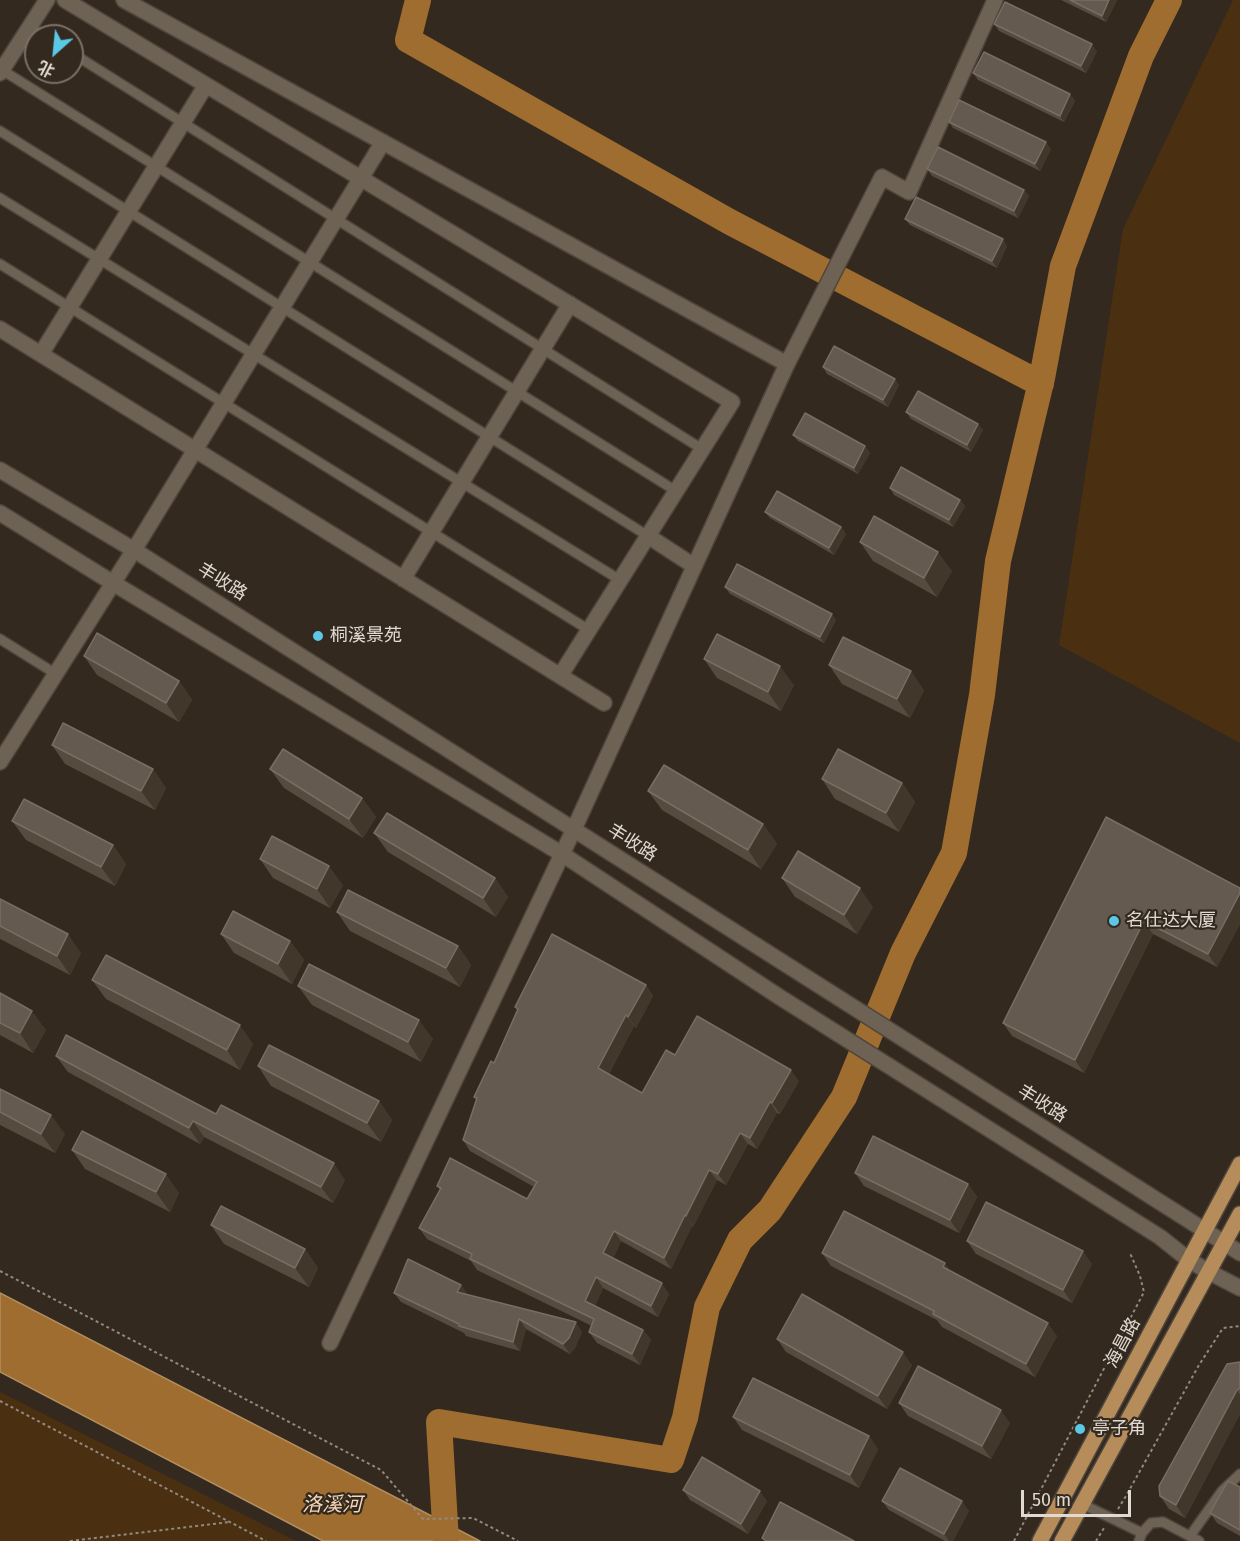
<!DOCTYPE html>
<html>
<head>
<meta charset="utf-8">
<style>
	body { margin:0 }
	#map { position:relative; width:1240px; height:1541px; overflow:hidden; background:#33291e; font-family:"Fira Sans","Noto Sans SC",sans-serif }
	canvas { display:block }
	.north { position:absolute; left:24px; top:24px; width:60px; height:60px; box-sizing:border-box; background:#33291e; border:2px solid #797066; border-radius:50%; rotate:207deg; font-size:16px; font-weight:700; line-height:24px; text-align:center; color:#e1dad3 }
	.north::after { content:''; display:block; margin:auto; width:21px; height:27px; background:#5bc8e6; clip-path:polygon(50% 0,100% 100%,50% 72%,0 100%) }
	.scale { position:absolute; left:1021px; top:1490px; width:110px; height:27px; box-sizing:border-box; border:3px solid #e1dad3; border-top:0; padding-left:8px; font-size:18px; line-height:21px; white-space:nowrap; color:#e1dad3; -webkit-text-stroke:4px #33291e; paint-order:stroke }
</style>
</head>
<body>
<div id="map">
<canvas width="1240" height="1541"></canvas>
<div class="north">北</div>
<div class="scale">50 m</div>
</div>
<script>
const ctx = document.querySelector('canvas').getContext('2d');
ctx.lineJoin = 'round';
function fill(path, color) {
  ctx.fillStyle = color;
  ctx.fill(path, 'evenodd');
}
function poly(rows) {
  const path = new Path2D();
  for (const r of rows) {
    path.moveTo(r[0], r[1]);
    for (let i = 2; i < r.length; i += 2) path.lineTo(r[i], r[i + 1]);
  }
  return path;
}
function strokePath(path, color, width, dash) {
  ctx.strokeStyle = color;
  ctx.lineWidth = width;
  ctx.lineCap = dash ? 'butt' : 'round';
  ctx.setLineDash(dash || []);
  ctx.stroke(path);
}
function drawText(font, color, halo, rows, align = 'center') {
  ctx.font = font + ' "Fira Sans","Noto Sans SC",sans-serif';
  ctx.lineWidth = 4.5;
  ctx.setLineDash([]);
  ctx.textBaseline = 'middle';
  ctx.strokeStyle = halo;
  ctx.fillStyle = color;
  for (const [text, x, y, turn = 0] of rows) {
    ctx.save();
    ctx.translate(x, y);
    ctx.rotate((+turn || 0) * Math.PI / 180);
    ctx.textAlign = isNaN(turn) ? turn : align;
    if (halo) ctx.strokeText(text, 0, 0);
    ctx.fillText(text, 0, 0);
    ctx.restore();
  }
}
const green = poly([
	[1233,0,1240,0,1240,743,1059,645,1123,229],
	[0,1392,296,1541,0,1541]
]);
const water = poly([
	[0,1293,480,1541,323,1541,0,1372,0,1293]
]);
const river = poly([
	[418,0,408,40,730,222,1041,384],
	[446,1541,439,1422,671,1460,685,1418,707,1307,740,1240,770,1210,844,1097,903,953,954,853,982,695,998,561,1042,378,1063,266,1141,56,1169,0]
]);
const path = poly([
	[0,1271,381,1470,423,1519,473,1518,518,1541],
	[0,1401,266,1541],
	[1118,1509,1126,1496,1199,1365,1223,1328,1240,1326],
	[70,1541,230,1522],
	[1014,1541,1144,1292,1140,1276,1130,1253],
	[1096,1541,1104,1528]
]);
const lane = poly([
	[30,27,44,36],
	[72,53,702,449],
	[2,70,676,491],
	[0,131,648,536],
	[0,198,620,580],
	[0,264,589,630],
	[0,639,56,674],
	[1082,1504,1142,1533,1139,1541],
	[1142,1533,1151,1523,1163,1522,1199,1541],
	[1190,1536,1222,1491,1240,1474]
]);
const street = poly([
	[65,0,732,402,560,676],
	[124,0,787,364],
	[0,73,47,0],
	[0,329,604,703],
	[41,354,206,85],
	[648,536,694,566],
	[403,579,570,304],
	[0,762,134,550,383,142],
	[330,1343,574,829,787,364,882,177,909,192,995,0]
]);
const secondary = poly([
	[0,470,134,550,1240,1253],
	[0,513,113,583,562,854,778,996,1160,1237,1189,1260,1209,1272,1240,1288]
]);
const primary = poly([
	[1040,1541,1240,1164],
	[1062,1541,1240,1214]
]);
const wall = poly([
	[1061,0,1117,0,1106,22],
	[994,24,1097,51,1086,73,999,31],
	[973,73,1070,94,1075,101,1064,122,978,80],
	[949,122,1051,149,1040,171,953,128],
	[927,169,1024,190,1029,196,1018,218,932,176],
	[905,219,1007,246,997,268,910,225],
	[823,367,899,385,888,407,827,374],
	[906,412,978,424,983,430,971,452,911,419],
	[793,435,865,446,870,453,858,474,798,441],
	[890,488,960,500,965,506,953,527,894,495],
	[765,512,841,527,846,534,834,555,770,518],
	[860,542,952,571,937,597,873,561],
	[725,587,836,620,824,643,730,594],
	[84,656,179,681,192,700,179,722,97,675],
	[704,659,794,685,781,711,717,678],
	[829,665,924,690,910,718,842,684],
	[52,745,153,769,166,788,155,810,65,764],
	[270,769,362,798,376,817,363,838,284,788],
	[822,779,902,783,915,802,899,832,835,799],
	[648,791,763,824,777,844,761,869,662,810],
	[1106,817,1240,888,1240,924,1217,967,1153,934,1084,1073,1012,1036,1003,1023],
	[12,821,113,845,126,864,115,886,26,840],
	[374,833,495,878,508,897,496,917,388,852],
	[260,859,343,885,330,908,273,878],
	[782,878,873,907,857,934,795,897],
	[0,899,81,953,70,975,0,939],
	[337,912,458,946,471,965,460,987,350,931],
	[221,934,290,941,304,960,292,984,234,953],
	[92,980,253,1044,240,1070,106,999],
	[646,985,653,996,636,1028,634,1026,609,1074,642,1093,675,1055,799,1081,780,1114,777,1113,757,1149,748,1144,726,1185,717,1180,693,1227,692,1226,671,1269,621,1241,613,1259,669,1294,658,1317,603,1288,595,1306,643,1330,651,1340,640,1365,597,1343,589,1332,592,1326,477,1270,471,1261,427,1239,419,1228,440,1190,437,1186,527,1199,534,1187,470,1151,463,1140,476,1100,474,1097,494,1063,517,1010,515,1007],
	[298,986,433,1039,421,1062,312,1005],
	[0,993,46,1030,33,1053,0,1035],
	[56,1056,345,1180,333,1203,204,1137,200,1144,68,1072],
	[258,1066,379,1101,392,1120,381,1142,271,1086],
	[0,1089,65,1134,55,1153,0,1125],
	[72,1150,179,1193,170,1212,85,1169],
	[855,1173,968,1184,977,1197,959,1233,864,1186],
	[211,1225,305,1249,318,1268,309,1287,224,1244],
	[967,1241,1092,1264,1072,1303,976,1254],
	[822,1253,952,1272,1057,1336,1035,1377,942,1327,937,1320,831,1266],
	[461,1285,467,1294,582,1332,575,1348,570,1354,526,1329,520,1351,466,1336,464,1333,401,1302,394,1293],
	[777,1339,912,1365,887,1409,786,1352],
	[1240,1362,1240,1414,1185,1518,1169,1509,1160,1496],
	[899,1403,1010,1423,991,1459,908,1416],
	[733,1417,869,1436,878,1449,859,1488,742,1430],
	[1240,1487,1240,1536,1217,1523,1210,1513],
	[683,1490,767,1501,748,1534,690,1500],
	[882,1501,969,1511,953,1541,945,1541,889,1510]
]);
const shadedWall = poly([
	[1109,0,1117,0,1106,22,1102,16],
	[1092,44,1097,51,1086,73,1081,66],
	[1070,94,1075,101,1064,122,1060,116],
	[1046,142,1051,149,1040,171,1035,164],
	[1024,190,1029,196,1018,218,1014,211],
	[1003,239,1007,246,997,268,992,261],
	[895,379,899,385,888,407,883,400],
	[978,424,983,430,971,452,967,445],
	[865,446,870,453,858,474,854,468],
	[960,500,965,506,953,527,949,520],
	[841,527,846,534,834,555,829,548],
	[938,552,952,571,937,597,924,578],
	[832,614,836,620,824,643,820,637],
	[780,666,794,685,781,711,768,692],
	[911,671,924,690,910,718,897,699],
	[179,681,192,700,179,722,166,703],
	[153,769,166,788,155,810,141,791],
	[902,783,915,802,899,832,886,813],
	[362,798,376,817,363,838,349,819],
	[763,824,777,844,761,869,748,850],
	[113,845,126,864,115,886,101,867],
	[329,866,343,885,330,908,317,889],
	[495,878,508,897,496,917,483,898],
	[860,888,873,907,857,934,844,915],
	[1240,893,1240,924,1217,967,1208,954],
	[1144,921,1153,934,1084,1073,1075,1060],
	[68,934,81,953,70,975,57,956],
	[290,941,304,960,292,984,278,964],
	[458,946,471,965,460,987,446,968],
	[646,985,653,996,636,1028,628,1017],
	[32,1011,46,1030,33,1053,20,1033],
	[626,1015,634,1026,606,1079,598,1068],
	[419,1020,433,1039,421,1062,408,1042],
	[240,1025,253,1044,240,1070,227,1050],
	[791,1070,799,1081,780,1114,772,1103],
	[379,1101,392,1120,381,1142,367,1123],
	[770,1102,777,1113,757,1149,750,1138],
	[51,1115,65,1134,55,1153,41,1134],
	[193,1121,204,1137,200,1144,189,1128],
	[740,1133,748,1144,726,1185,718,1174],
	[334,1163,345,1180,333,1203,321,1187],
	[709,1170,717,1180,693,1227,686,1216],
	[166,1174,179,1193,170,1212,156,1192],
	[968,1184,977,1197,959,1233,950,1220],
	[685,1215,692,1226,671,1269,664,1258],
	[614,1231,621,1241,611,1264,603,1253],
	[305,1249,318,1268,309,1287,295,1268],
	[1083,1251,1092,1264,1072,1303,1063,1290],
	[945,1263,954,1276,943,1267],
	[596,1277,603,1288,592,1312,585,1301],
	[662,1283,669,1294,658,1317,651,1306],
	[461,1285,468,1295,457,1292],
	[519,1319,526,1329,520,1351,513,1342],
	[576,1322,582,1332,575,1348,570,1354,563,1344],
	[1048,1323,1057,1336,1035,1377,1026,1364],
	[643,1330,651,1340,640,1365,632,1354],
	[903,1352,912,1365,887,1409,878,1396],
	[1237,1390,1240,1395,1240,1414,1185,1518,1176,1505],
	[1001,1410,1010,1423,991,1459,982,1446],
	[869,1436,878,1449,859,1488,850,1475],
	[760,1491,767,1501,748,1534,741,1524],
	[962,1501,969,1511,953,1541,949,1541,944,1534]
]);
const building = poly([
	[1070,0,1109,0,1102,16,1070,0],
	[1005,2,1092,44,1081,66,994,24,1005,2],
	[984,52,1070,94,1060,116,973,73,984,52],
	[959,100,1046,142,1035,164,949,122,959,100],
	[938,147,1024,190,1014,211,927,169,938,147],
	[916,197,1003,239,992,261,905,219,916,197],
	[834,346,895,379,883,400,823,367,834,346],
	[918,391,978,424,967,445,906,412,918,391],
	[805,413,865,446,854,468,793,435,805,413],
	[901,467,960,500,949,520,890,488,901,467],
	[777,491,841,527,829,548,765,512,777,491],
	[874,516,938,552,924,578,860,542,874,516],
	[737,564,832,614,820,637,725,587,737,564],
	[97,633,179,681,166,703,84,656,97,633],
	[717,634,780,666,768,692,704,659,717,634],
	[843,637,911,671,897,699,829,665,843,637],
	[63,723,153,769,141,791,52,745,63,723],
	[283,749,362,798,349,819,270,769,283,749],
	[838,749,902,783,886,813,822,779,838,749],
	[664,765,763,824,748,850,648,791,664,765],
	[24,799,113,845,101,867,12,821,24,799],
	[387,813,495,878,483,898,374,833,387,813],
	[1106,817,1240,888,1240,893,1208,954,1144,921,1075,1060,1003,1023,1106,817],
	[272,836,329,866,317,889,260,859,272,836],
	[798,851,860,888,844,915,782,878,798,851],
	[348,890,458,946,446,968,337,912,348,890],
	[0,899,68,934,57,956,0,926,0,899],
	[233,911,290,941,278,964,221,934,233,911],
	[552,934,646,985,628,1017,626,1015,598,1068,642,1093,666,1050,675,1055,697,1016,791,1070,772,1103,770,1102,750,1138,740,1133,718,1174,709,1170,686,1216,685,1215,664,1258,614,1231,603,1253,662,1283,651,1306,596,1277,585,1301,643,1330,632,1354,589,1332,594,1319,470,1259,472,1254,419,1228,441,1188,437,1186,450,1158,527,1199,537,1182,463,1140,477,1098,474,1097,491,1061,494,1063,518,1009,515,1007,552,934],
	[106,955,240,1025,227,1050,92,980,106,955],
	[309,964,419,1020,408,1042,298,986,309,964],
	[0,993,32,1011,20,1033,0,1023,0,993],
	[66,1035,216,1114,221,1105,334,1163,321,1187,193,1121,189,1128,56,1056,66,1035],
	[269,1045,379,1101,367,1123,258,1066,269,1045],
	[0,1089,51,1115,41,1134,0,1112,0,1089],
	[82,1131,166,1174,156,1192,72,1150,82,1131],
	[873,1136,968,1184,950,1220,855,1173,873,1136],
	[986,1202,1083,1251,1063,1290,967,1241,986,1202],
	[221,1206,305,1249,295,1268,211,1225,221,1206],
	[844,1211,945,1263,943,1267,1048,1323,1026,1364,933,1314,934,1311,822,1253,844,1211],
	[408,1259,461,1285,457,1292,576,1322,569,1338,563,1344,519,1319,513,1342,459,1326,459,1324,394,1293,408,1259],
	[802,1294,903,1352,878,1396,777,1339,802,1294],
	[1240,1362,1240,1388,1237,1390,1176,1505,1160,1496,1159,1486,1227,1364,1240,1362],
	[918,1366,1001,1410,982,1446,899,1403,918,1366],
	[753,1378,869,1436,850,1475,733,1417,753,1378],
	[702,1457,760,1491,741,1524,683,1490,702,1457],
	[900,1468,962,1501,944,1534,882,1501,900,1468],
	[1228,1481,1240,1487,1240,1530,1210,1513,1228,1481],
	[780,1502,854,1541,766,1541,762,1538,780,1502]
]);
const markers = [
	[318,636,6,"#5bc8e6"],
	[1114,921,6,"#5bc8e6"],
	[1080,1429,6,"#5bc8e6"]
];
const streetNames = [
	["丰收路",222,582,32],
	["丰收路",632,843,32],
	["丰收路",1042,1104,32],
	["海昌路",1123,1343,-62]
];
const poiNames = [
	["桐溪景苑",330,636],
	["名仕达大厦",1126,921],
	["亭子角",1092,1429]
];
const waterNames = [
	["洛溪河",332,1505]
];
fill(green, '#4a3011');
fill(water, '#9f6d2f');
strokePath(water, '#b38e60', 1.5);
strokePath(river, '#9f6d2f', 26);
strokePath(lane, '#4e453c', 12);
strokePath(street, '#4e453c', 18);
strokePath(secondary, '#4e453c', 18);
strokePath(primary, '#4e453c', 18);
strokePath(path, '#918980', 2, [3, 3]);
strokePath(lane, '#6e6255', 9);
strokePath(street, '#6e6255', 15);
strokePath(secondary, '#6e6255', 15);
strokePath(primary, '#b68c5b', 15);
fill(wall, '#564b3f');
fill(shadedWall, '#42372b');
fill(building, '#655a4f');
strokePath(building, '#796e64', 1.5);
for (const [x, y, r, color] of markers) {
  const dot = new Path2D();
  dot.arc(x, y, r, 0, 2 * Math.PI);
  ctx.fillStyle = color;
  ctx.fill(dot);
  strokePath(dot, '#33291e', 2);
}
drawText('18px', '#e1dad3', '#33291e', streetNames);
drawText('18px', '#e1dad3', '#33291e', poiNames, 'left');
drawText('italic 20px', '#f5d8b9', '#33291e', waterNames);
</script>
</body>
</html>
